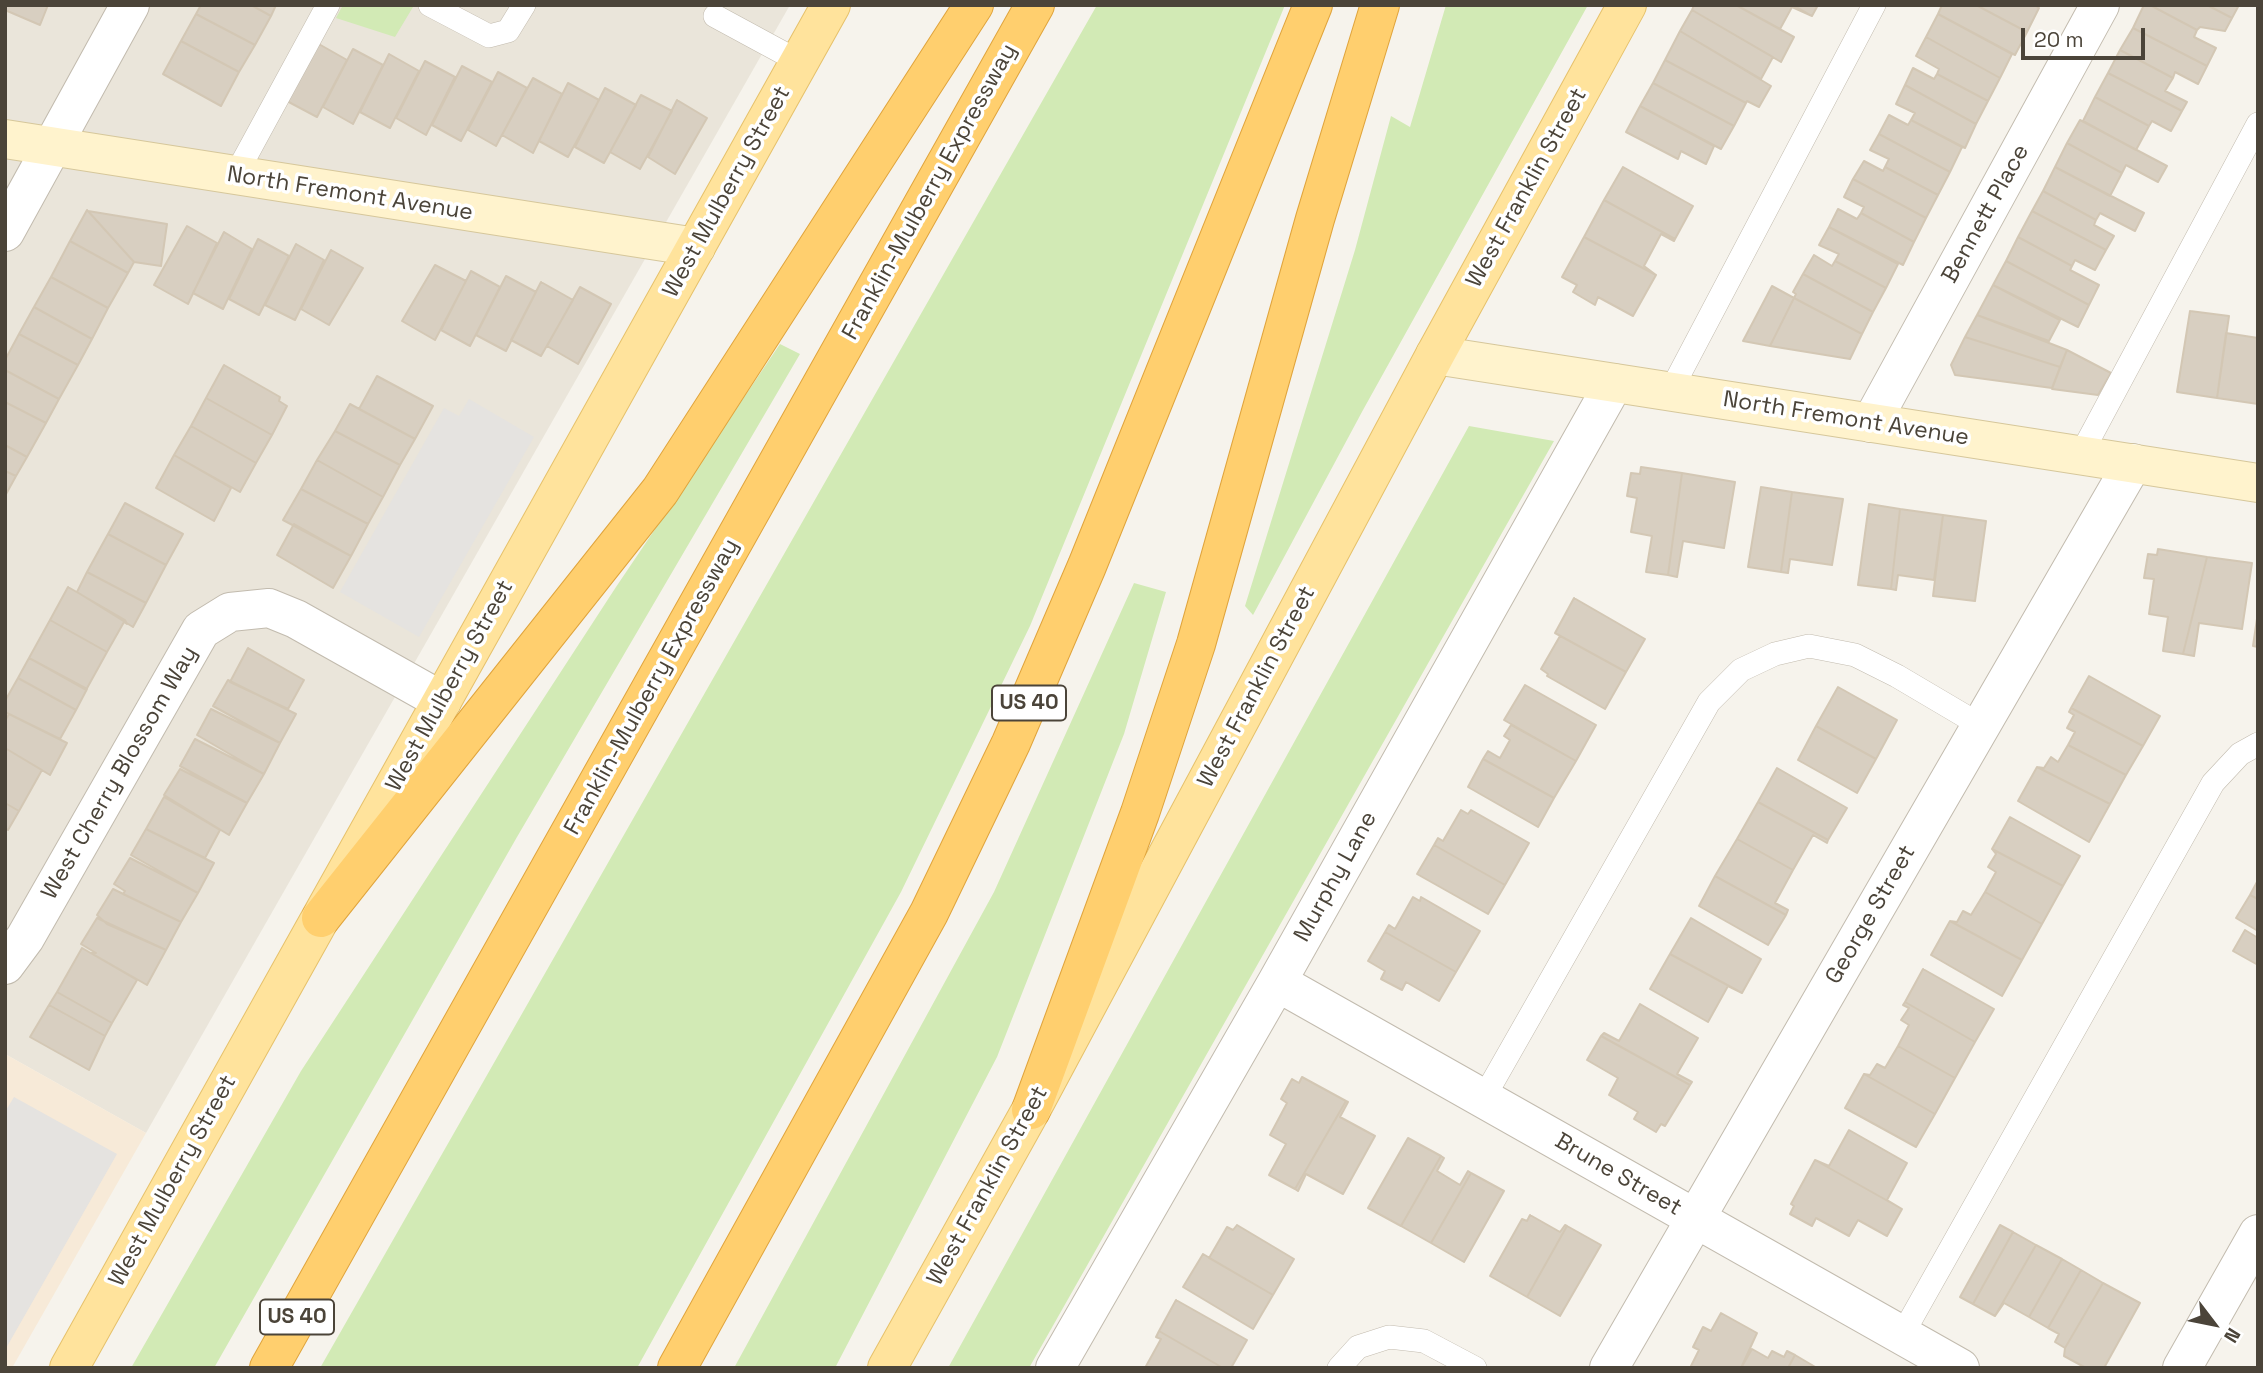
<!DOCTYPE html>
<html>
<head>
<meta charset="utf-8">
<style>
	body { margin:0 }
	#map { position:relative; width:2263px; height:1373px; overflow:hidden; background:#f6f3ec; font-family:"Space Grotesk",sans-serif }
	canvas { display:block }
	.frame { position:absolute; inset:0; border:7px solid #4b4439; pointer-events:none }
	.north { position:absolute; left:2179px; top:1289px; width:70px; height:70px; -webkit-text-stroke:5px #fff; paint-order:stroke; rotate:122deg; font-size:19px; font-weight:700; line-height:28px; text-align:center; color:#4b4439 }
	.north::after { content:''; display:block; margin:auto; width:24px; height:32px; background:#4b4439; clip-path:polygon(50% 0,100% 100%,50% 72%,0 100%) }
	.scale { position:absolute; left:2021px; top:28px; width:124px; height:32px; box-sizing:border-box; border:4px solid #4b4439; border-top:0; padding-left:9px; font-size:21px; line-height:24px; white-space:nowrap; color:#4b4439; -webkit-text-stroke:5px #fff; paint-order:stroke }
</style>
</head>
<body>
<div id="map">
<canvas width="2263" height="1373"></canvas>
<div class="frame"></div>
<div class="north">N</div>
<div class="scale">20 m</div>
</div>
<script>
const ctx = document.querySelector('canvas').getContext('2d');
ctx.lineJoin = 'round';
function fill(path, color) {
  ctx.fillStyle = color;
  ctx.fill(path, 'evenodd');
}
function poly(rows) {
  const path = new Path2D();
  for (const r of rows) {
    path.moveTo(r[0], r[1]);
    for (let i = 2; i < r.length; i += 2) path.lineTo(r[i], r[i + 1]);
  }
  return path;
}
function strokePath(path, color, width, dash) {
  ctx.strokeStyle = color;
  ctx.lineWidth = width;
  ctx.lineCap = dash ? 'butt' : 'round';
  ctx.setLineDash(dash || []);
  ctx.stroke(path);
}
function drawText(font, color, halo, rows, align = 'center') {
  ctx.font = font + ' "Space Grotesk",sans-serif';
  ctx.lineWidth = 7;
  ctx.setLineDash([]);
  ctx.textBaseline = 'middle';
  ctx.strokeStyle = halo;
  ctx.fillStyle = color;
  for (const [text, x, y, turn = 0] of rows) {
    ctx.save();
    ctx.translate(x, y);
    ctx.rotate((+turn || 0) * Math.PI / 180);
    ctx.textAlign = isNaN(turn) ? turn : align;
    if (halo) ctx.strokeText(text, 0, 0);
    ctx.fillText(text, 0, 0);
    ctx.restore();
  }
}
const residential = poly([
	[5,5,790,5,146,1133,5,1054]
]);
const commercial = poly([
	[5,1054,146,1133,12,1368,5,1368]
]);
const green = poly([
	[343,5,410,5,413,7,395,37,336,18],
	[1097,5,1285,5,1030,626,901,892,637,1368,320,1368],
	[1446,5,1588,5,1363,410,1253,615,1245,606,1355,250,1391,116,1410,127],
	[780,344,800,354,517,837,214,1368,131,1368,301,1071,616,587],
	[1469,426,1554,441,1029,1368,948,1368],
	[1134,583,1166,592,1124,734,997,1057,835,1368,734,1368,994,892]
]);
const parking = poly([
	[469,399,534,437,419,637,340,592,444,408,459,416],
	[14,1097,117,1154,5,1350,5,1112]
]);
const building = poly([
	[5,5,48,5,40,25,5,10,5,5],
	[201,5,251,5,271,16,255,45,196,14,201,5],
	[251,5,276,5,271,16,251,5],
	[1694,5,1736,5,1794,37,1781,62,1692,10,1694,5],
	[1736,5,1793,5,1812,16,1792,7,1780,29,1736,5],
	[1793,5,1818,5,1812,16,1793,5],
	[1942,5,1976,5,2027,32,2015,55,1938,14,1942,5],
	[1976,5,2035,5,2039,8,2027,32,1976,5],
	[2144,5,2150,5,2197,30,2194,37,2216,48,2207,66,2133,28,2144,5],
	[2150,5,2207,5,2232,18,2225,31,2200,27,2197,30,2150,5],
	[2207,5,2239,5,2232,18,2207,5],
	[1692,10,1773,57,1761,79,1680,31,1692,10],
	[196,14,255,45,239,72,181,41,196,14],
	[1938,14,2012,54,2000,78,1926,37,1938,14],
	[2133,28,2207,66,2198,84,2175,72,2173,78,2120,50,2133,28],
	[1680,31,1771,86,1759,107,1747,101,1746,103,1665,60,1680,31],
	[1926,37,2000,78,1988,101,1937,74,1939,69,1916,56,1926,37],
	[181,41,239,72,221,106,163,74,181,41],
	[317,43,347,60,317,117,285,100,317,43],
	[353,49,383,65,353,124,323,107,353,49],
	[2120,50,2173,78,2165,91,2187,102,2182,111,2108,73,2120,50],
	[389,54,419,71,390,128,360,112,389,54],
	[1665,60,1746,103,1734,126,1653,83,1665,60],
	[425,61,455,77,426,135,396,118,425,61],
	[462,66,492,82,461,141,432,125,462,66],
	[1913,68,1934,79,1937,74,1988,101,1976,124,1905,85,1913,68],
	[498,72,527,88,496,146,468,130,498,72],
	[2108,73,2182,111,2171,131,2152,121,2149,126,2095,97,2108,73],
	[533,78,562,94,533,153,502,135,533,78],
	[568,83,599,100,568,157,539,141,568,83],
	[1653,83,1734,126,1721,149,1640,106,1653,83],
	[1905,85,1976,124,1965,148,1911,120,1915,113,1896,104,1905,85],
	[605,88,636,105,604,163,575,147,605,88],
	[641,95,672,111,640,169,610,152,641,95],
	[2095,97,2149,126,2136,150,2083,121,2095,97],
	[677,100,707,118,675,174,648,157,677,100],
	[1640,106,1714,146,1706,164,1681,151,1678,159,1626,132,1640,106],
	[1889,115,1908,125,1911,120,1962,147,1950,172,1879,134,1889,115],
	[2080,120,2167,166,2158,182,2126,165,2122,173,2067,143,2080,120],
	[1879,134,1950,172,1938,195,1885,167,1889,159,1870,150,1879,134],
	[2067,143,2122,173,2110,196,2055,167,2067,143],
	[1864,161,1883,171,1885,167,1938,195,1926,218,1853,179,1864,161],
	[1623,167,1693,206,1675,239,1604,200,1623,167],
	[2055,167,2144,213,2135,231,2100,213,2096,220,2043,191,2055,167],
	[1853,179,1926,218,1914,242,1861,213,1864,207,1844,197,1853,179],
	[2043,191,2096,220,2094,225,2114,236,2106,250,2032,211,2043,191],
	[1604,200,1675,239,1674,241,1661,234,1644,266,1656,275,1584,237,1604,200],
	[1838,209,1857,219,1861,213,1914,242,1903,265,1829,227,1838,209],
	[87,210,134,262,128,273,70,241,87,210],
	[88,211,167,224,161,266,134,262,88,211],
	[2032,211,2106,250,2095,270,2075,260,2072,266,2018,237,2032,211],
	[187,226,217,243,188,304,154,285,187,226],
	[1829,227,1898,264,1886,288,1835,261,1839,254,1819,245,1829,227],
	[224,232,252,249,223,309,193,293,224,232],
	[1584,237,1656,275,1633,316,1598,297,1595,305,1573,292,1577,285,1562,277,1584,237],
	[2018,237,2072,266,2070,270,2099,285,2089,305,2006,261,2018,237],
	[258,239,289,256,259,315,229,299,258,239],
	[70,241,128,273,108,308,51,277,70,241],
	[296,244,324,260,295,320,265,305,296,244],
	[331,250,363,268,329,325,301,309,331,250],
	[1814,255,1832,266,1835,261,1886,288,1873,312,1803,274,1814,255],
	[2006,261,2089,305,2078,327,1993,285,2006,261],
	[435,265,466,281,435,340,402,321,435,265],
	[471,271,500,287,470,346,441,330,471,271],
	[1803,274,1873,312,1862,334,1794,298,1796,294,1793,292,1803,274],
	[506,276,536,292,506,351,476,335,506,276],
	[51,277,108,308,92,339,34,307,51,277],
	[541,282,573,300,541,356,511,340,541,282],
	[1993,285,2060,320,2049,341,1977,315,1993,285],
	[1772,286,1794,298,1770,346,1743,341,1772,286],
	[580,287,611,304,578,364,547,346,580,287],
	[1794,298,1862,334,1850,359,1770,346,1794,298],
	[34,307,92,339,78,365,19,334,34,307],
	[2190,311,2229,316,2217,398,2177,392,2190,311],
	[1977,315,2067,350,2060,367,1965,337,1977,315],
	[2226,333,2258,338,2258,404,2217,398,2226,333],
	[19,334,78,365,59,399,5,370,5,360,19,334],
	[1965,337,2060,367,2052,388,1955,375,1951,365,1965,337],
	[2067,350,2111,373,2098,395,2052,389,2067,350],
	[224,365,280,397,279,401,287,406,272,435,206,398,224,365],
	[5,370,59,399,46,423,5,402,5,370],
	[377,376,433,406,415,439,359,409,377,376],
	[206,398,272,435,256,463,191,426,206,398],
	[5,402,46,423,27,457,5,445,5,402],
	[350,404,415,439,400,465,335,431,350,404],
	[191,426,256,463,240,492,174,455,191,426],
	[335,431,400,465,383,497,317,460,335,431],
	[5,445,27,457,16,476,5,471,5,445],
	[174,455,231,488,214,521,156,488,174,455],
	[317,460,383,497,368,524,301,489,317,460],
	[1641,467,1682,473,1668,575,1646,572,1652,536,1631,532,1637,498,1627,496,1631,473,1640,474,1641,467],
	[5,471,16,476,5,496,5,471],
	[1682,473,1735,482,1724,548,1683,541,1677,577,1668,575,1682,473],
	[1761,487,1792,492,1781,572,1748,567,1761,487],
	[301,489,368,524,351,556,283,520,301,489],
	[1792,492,1843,499,1832,565,1790,559,1788,573,1781,572,1792,492],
	[125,503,183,534,166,565,108,534,125,503],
	[1869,504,1900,509,1891,589,1858,585,1869,504],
	[1900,509,1943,515,1934,580,1898,575,1896,590,1891,589,1900,509],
	[1943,515,1986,521,1975,601,1933,596,1943,515],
	[294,524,351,556,333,588,277,555,294,524],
	[108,534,166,565,146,603,87,572,108,534],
	[2158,549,2207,557,2183,654,2163,651,2168,617,2149,614,2154,579,2144,578,2148,554,2157,555,2158,549],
	[2207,557,2252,563,2242,629,2199,623,2194,656,2183,654,2207,557],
	[87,572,146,603,133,627,77,592,87,572],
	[68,587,125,620,127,624,124,622,107,652,50,620,68,587],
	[1574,598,1645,639,1626,672,1555,633,1574,598],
	[2258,612,2258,647,2253,646,2258,612],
	[50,620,107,652,86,690,29,658,50,620],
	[1555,633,1626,672,1605,709,1547,676,1548,674,1541,669,1560,636,1555,633],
	[248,648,304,680,288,709,230,682,248,648],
	[29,658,87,689,76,710,18,678,29,658],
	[2089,676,2160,716,2143,746,2071,708,2089,676],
	[18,678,76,710,60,739,5,712,5,701,18,678],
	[228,680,296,714,280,743,213,706,228,680],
	[1525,685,1596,725,1576,761,1504,720,1525,685],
	[1838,687,1897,720,1876,759,1816,726,1838,687],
	[2071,708,2143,746,2126,775,2068,745,2075,732,2067,728,2074,715,2069,712,2071,708],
	[211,709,280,743,264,774,197,735,211,709],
	[9,714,67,743,50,775,5,748,5,721,9,714],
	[1511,725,1576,761,1554,798,1483,759,1488,751,1500,758,1510,740,1504,736,1511,725],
	[1816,726,1876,759,1857,793,1798,760,1816,726],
	[195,739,264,774,247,803,180,766,195,739],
	[2068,745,2126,775,2110,804,2037,767,2044,768,2051,757,2058,762,2068,745],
	[5,748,42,770,19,811,5,803,5,748],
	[1483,759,1554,798,1538,827,1468,787,1483,759],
	[2037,767,2110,804,2089,842,2018,801,2037,767],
	[1777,768,1847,808,1828,840,1758,802,1777,768],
	[180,769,247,803,229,835,164,795,180,769],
	[164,797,220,830,205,858,146,829,164,797],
	[1758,802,1828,840,1827,843,1813,835,1793,870,1737,839,1758,802],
	[5,803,19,811,8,830,5,828,5,803],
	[1461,810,1468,814,1471,810,1529,843,1505,885,1434,845,1438,838,1443,841,1461,810],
	[2010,817,2080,856,2063,886,1992,849,2010,817],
	[146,829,214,863,198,893,131,855,146,829],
	[1737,839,1793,870,1775,903,1788,910,1786,915,1715,876,1737,839],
	[1434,845,1505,885,1488,914,1417,874,1434,845],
	[1992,849,2063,886,2042,924,1985,892,1996,872,1988,867,1996,854,1992,849],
	[130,858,198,893,181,922,123,894,125,891,114,884,130,858],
	[1715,876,1786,915,1768,945,1699,906,1715,876],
	[2258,880,2258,899,2250,895,2258,880],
	[113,889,181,922,166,950,107,924,97,915,113,889],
	[1985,892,2042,924,2022,960,1950,921,1957,922,1963,911,1971,915,1985,892],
	[2250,895,2258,899,2258,931,2236,918,2250,895],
	[1413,897,1420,901,1421,897,1480,931,1456,972,1385,932,1389,925,1395,929,1413,897],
	[97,918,166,950,147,985,91,953,96,953,81,944,97,918],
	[1691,918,1761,959,1742,993,1670,954,1691,918],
	[1950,921,2022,960,2002,996,1931,955,1950,921],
	[2245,930,2258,938,2258,965,2233,951,2245,930],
	[1385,932,1456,972,1439,1001,1406,982,1402,990,1381,979,1385,971,1368,961,1385,932],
	[82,948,137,980,112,1023,57,992,82,948],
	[1670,954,1742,993,1728,986,1708,1022,1650,989,1670,954],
	[1923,969,1994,1009,1975,1042,1905,1002,1923,969],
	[57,992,112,1023,105,1036,49,1005,57,992],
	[1905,1002,1975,1042,1955,1078,1898,1046,1909,1025,1901,1020,1909,1008,1903,1005,1905,1002],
	[1640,1004,1698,1038,1677,1074,1692,1082,1690,1085,1601,1036,1604,1033,1619,1041,1640,1004],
	[49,1005,105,1036,89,1070,30,1037,49,1005],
	[1601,1036,1690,1085,1665,1126,1661,1124,1656,1132,1634,1119,1638,1112,1609,1095,1618,1078,1587,1060,1601,1036],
	[1898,1046,1955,1078,1935,1114,1864,1074,1870,1075,1877,1064,1885,1068,1898,1046],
	[1864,1074,1935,1114,1916,1147,1845,1108,1864,1074],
	[1302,1077,1346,1101,1295,1189,1269,1175,1286,1144,1270,1135,1287,1103,1281,1099,1292,1079,1299,1083,1302,1077],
	[1346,1101,1348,1102,1340,1117,1375,1136,1343,1194,1306,1174,1298,1191,1295,1189,1346,1101],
	[1849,1130,1907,1163,1887,1200,1902,1209,1815,1160,1829,1166,1849,1130],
	[1408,1138,1441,1156,1401,1226,1368,1208,1408,1138],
	[1441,1156,1444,1158,1437,1171,1460,1185,1468,1171,1471,1173,1431,1243,1401,1226,1441,1156],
	[1815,1160,1902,1209,1887,1236,1858,1220,1849,1236,1816,1218,1812,1226,1790,1214,1794,1206,1791,1204,1815,1160],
	[1471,1173,1504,1191,1464,1262,1431,1243,1471,1173],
	[1530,1215,1560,1232,1565,1225,1567,1226,1527,1297,1490,1276,1522,1219,1527,1221,1530,1215],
	[1237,1225,1294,1259,1273,1295,1209,1258,1227,1227,1233,1230,1237,1225],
	[2000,1225,2013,1232,1973,1304,1960,1297,2000,1225],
	[1567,1226,1601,1245,1560,1316,1527,1297,1567,1226],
	[2013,1232,2036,1245,1995,1316,1973,1304,2013,1232],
	[2036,1245,2062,1259,2029,1317,2004,1303,1995,1316,2036,1245],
	[1203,1254,1273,1295,1253,1329,1183,1287,1203,1254],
	[2062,1259,2081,1270,2048,1328,2029,1317,2062,1259],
	[2081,1270,2103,1283,2065,1348,2055,1342,2059,1334,2048,1328,2081,1270],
	[2103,1283,2140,1303,2104,1368,2086,1368,2064,1356,2065,1348,2103,1283],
	[1176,1300,1247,1340,1231,1368,1223,1368,1159,1331,1176,1300],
	[1721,1313,1757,1333,1741,1368,1690,1368,1699,1350,1693,1347,1703,1327,1711,1331,1721,1313],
	[1159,1331,1223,1368,1145,1368,1161,1339,1156,1337,1159,1331],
	[1752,1349,1768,1358,1772,1351,1784,1357,1787,1351,1795,1355,1788,1368,1741,1368,1752,1349],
	[1795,1355,1817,1368,1788,1368,1795,1355]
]);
const lane = poly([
	[430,5,489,36,508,31,524,5],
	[715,16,800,62],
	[235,176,328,5],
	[1670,392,1874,5],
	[2080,456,2258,124],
	[1483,1099,1709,702,1741,670,1775,654,1809,646,1855,655,1897,676,1980,725],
	[1902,1335,2213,783,2240,754,2258,744],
	[1339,1368,1358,1347,1389,1337,1424,1341,1475,1368]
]);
const street = poly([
	[5,232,130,5],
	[1871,423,2100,5],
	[5,965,25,938,201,630,230,612,269,608,296,619,442,701],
	[1277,982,1960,1368],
	[1055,1368,1277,982,1614,383],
	[1609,1368,2133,463],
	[2182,1368,2258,1234]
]);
const secondary = poly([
	[5,139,696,247],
	[1435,355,2258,483]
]);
const primary = poly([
	[69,1368,831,5],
	[887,1368,1031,1110,1435,355,1627,5]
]);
const highway = poly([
	[321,918,660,491,974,5],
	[1031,1110,1140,813,1196,644,1315,219,1380,5],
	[269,1368,1035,5],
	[677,1368,929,913,1011,743,1087,566,1313,5]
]);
const shields = [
	[1029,703,74],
	[297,1317,74]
];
const shieldNames = [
	["US 40",1029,703],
	["US 40",297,1317]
];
const streetNames = [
	["West Franklin Street",1527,188,-61],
	["West Mulberry Street",727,192,-61],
	["Franklin-Mulberry Expressway",930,192,-61],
	["North Fremont Avenue",350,194,9],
	["Bennett Place",1986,214,-61],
	["North Fremont Avenue",1846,419,9],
	["West Mulberry Street",450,686,-61],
	["Franklin-Mulberry Expressway",652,687,-61],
	["West Franklin Street",1257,687,-62],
	["West Cherry Blossom Way",120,773,-60],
	["Murphy Lane",1336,877,-61],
	["George Street",1871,915,-60],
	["Brune Street",1618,1175,30],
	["West Mulberry Street",173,1181,-61],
	["West Franklin Street",988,1186,-61]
];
fill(residential, '#eae5da');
fill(commercial, '#f7ead8');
fill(green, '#d2eab5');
fill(parking, '#e5e3e0');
fill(building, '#d8cfc1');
strokePath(building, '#d3c7b4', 2);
strokePath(lane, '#c2bbae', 24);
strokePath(street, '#c2bbae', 40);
strokePath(secondary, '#d6c79b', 40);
strokePath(primary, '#e6c16a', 40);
strokePath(highway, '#e0a43c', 40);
strokePath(lane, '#fff', 23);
strokePath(street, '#fff', 38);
strokePath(secondary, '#fff3cd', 38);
strokePath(primary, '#ffe39c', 38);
strokePath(highway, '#ffcf6e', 38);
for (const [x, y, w] of shields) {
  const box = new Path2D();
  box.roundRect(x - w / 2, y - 17.5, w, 35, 5);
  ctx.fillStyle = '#fff';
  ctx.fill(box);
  strokePath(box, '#4b4439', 2);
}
drawText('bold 21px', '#4b4439', null, shieldNames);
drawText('23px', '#4b4439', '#fff', streetNames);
</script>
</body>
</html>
